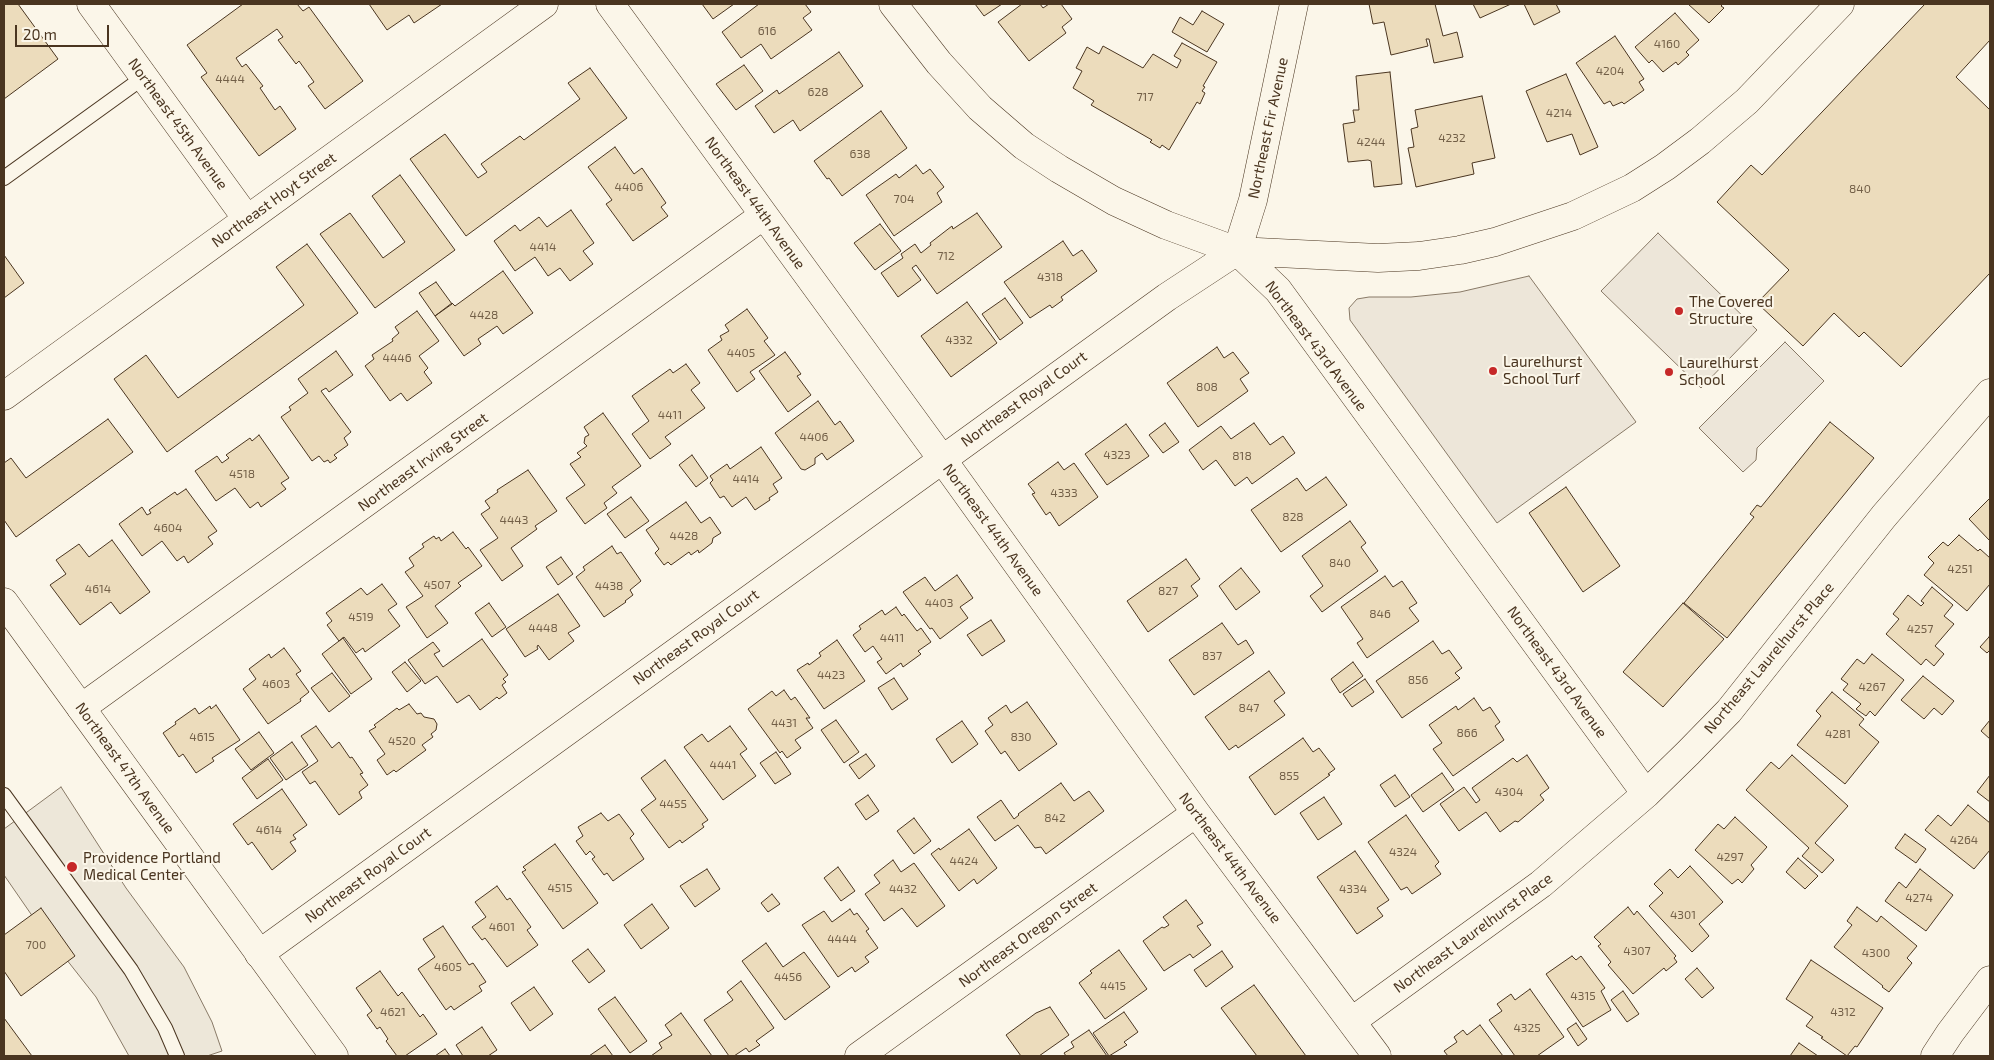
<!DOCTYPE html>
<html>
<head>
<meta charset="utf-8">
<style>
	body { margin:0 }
	#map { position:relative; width:1994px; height:1060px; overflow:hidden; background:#fbf6e9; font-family:"Exo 2",sans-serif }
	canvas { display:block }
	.frame { position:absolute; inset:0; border:5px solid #4a3520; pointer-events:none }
	.scale { position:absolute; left:15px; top:25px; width:94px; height:22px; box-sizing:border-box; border:2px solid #4a3520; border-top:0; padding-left:6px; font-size:15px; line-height:18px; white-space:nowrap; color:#4a3520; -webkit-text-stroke:4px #fbf6e9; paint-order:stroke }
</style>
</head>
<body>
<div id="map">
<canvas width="1994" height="1060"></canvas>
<div class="frame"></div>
<div class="scale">20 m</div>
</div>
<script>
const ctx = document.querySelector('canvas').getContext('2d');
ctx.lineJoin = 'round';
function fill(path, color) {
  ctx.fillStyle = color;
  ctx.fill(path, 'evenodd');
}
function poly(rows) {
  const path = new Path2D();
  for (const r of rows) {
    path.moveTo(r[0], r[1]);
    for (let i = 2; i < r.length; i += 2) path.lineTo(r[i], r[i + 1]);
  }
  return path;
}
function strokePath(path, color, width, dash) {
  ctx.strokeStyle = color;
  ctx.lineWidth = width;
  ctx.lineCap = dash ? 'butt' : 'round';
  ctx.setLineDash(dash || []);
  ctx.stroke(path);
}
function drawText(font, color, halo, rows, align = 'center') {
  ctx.font = font + ' "Exo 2",sans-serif';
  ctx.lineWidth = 4;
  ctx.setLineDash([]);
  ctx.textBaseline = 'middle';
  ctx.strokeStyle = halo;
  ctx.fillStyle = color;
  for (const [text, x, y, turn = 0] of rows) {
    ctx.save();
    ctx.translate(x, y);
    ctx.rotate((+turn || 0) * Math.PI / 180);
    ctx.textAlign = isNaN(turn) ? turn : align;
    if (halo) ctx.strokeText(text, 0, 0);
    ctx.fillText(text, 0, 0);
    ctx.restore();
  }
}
const green = poly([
	[1658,233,1757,330,1701,388,1601,291,1658,233],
	[1529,276,1636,422,1497,523,1350,320,1349,308,1357,299,1369,297,1411,297,1460,292,1529,276],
	[1785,342,1824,381,1757,448,1756,460,1743,472,1699,428,1785,342]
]);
const parking = poly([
	[61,787,126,888,184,967,212,1022,222,1051,207,1056,129,1056,96,997,33,917,4,875,4,829,61,787]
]);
const building = poly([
	[4,4,18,4,58,59,4,99,4,4],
	[243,4,297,4,303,11,309,7,363,81,325,109,308,86,314,82,299,61,296,64,278,40,283,37,277,29,236,58,242,67,246,64,263,86,260,88,275,110,280,106,296,129,259,156,201,77,207,73,187,45,243,4],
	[369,4,442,4,414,23,409,15,387,30,369,4],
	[702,4,734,4,713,19,702,4],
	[759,4,805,4,811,12,803,18,812,30,771,59,761,44,741,58,722,32,759,4],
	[975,4,1002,4,984,16,975,4],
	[1022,4,1040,4,1043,8,1049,4,1061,4,1072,19,1062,27,1066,33,1029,61,998,22,1022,4],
	[1369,4,1435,4,1443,36,1457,32,1463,57,1434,63,1429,39,1426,39,1428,46,1391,55,1384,22,1373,24,1369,4],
	[1473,4,1511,4,1480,18,1473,4],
	[1524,4,1556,4,1560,12,1534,25,1524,4],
	[1688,4,1723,4,1721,6,1724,8,1709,23,1688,4],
	[1925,4,1990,4,1990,40,1956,77,1990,110,1990,273,1901,367,1864,332,1859,337,1834,313,1803,346,1757,303,1789,270,1717,202,1751,165,1762,175,1925,4],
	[1202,11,1224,24,1207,52,1172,32,1180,17,1193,25,1202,11],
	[1675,13,1699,40,1686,52,1689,55,1678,65,1676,62,1663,72,1652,60,1649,63,1635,47,1675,13],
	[1615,36,1644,79,1639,82,1644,90,1624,104,1622,102,1613,106,1610,101,1604,104,1576,63,1615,36],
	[1182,43,1217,62,1203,86,1205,87,1202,91,1205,93,1200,104,1197,102,1169,150,1162,145,1160,148,1150,142,1152,140,1091,105,1094,101,1073,88,1082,71,1076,68,1087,47,1099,54,1103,46,1143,68,1153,54,1177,68,1181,60,1174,56,1182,43],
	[839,52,863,86,800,131,793,120,774,133,755,106,777,90,779,94,839,52],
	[744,65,763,91,736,110,716,84,744,65],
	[590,68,627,118,466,236,410,159,445,134,478,178,487,172,481,164,520,136,524,140,580,99,568,83,590,68],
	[1390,72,1402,184,1374,187,1371,161,1368,160,1348,162,1343,124,1355,122,1353,110,1359,110,1356,76,1390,72],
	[1566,74,1598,147,1580,155,1572,134,1547,142,1526,91,1566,74],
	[1482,96,1495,158,1472,163,1474,174,1416,187,1408,148,1414,147,1411,129,1418,127,1415,110,1482,96],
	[881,111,907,148,842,196,829,178,827,179,814,161,881,111],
	[615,147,634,174,642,168,666,203,661,207,668,216,633,241,606,204,612,200,588,167,615,147],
	[916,165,923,174,930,169,944,187,937,193,942,202,894,236,866,195,896,174,899,178,916,165],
	[400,175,455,250,375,308,320,234,350,213,383,258,405,242,372,196,400,175],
	[571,210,594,243,583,251,593,264,570,281,560,268,548,276,535,257,515,271,494,241,515,225,520,231,539,217,547,227,571,210],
	[977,213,1002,247,937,294,916,265,912,268,921,280,898,297,881,273,903,258,901,254,915,244,921,253,931,245,930,243,952,226,953,229,977,213],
	[880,224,901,251,875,270,854,243,880,224],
	[1063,241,1073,256,1082,250,1097,271,1061,297,1063,300,1052,308,1050,305,1030,318,1004,282,1063,241],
	[307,244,358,313,167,452,114,379,146,355,178,398,304,305,276,267,307,244],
	[4,255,24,283,4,298,4,255],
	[503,271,533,313,503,334,497,326,478,339,481,344,464,356,435,316,452,303,455,306,503,271],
	[436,282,452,304,435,316,419,293,436,282],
	[1005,298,1023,323,1000,340,982,314,1005,298],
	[967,302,997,343,951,377,921,336,967,302],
	[747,309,768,338,764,341,775,355,750,372,755,379,737,392,708,350,722,340,720,336,729,331,725,325,747,309],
	[417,311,439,341,419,356,428,368,424,372,432,383,407,401,401,393,390,401,365,366,374,359,372,355,393,341,392,339,399,333,395,327,417,311],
	[1217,347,1224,358,1233,352,1249,373,1240,379,1248,391,1198,427,1167,383,1217,347],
	[336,351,353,375,329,392,326,388,321,391,351,432,344,438,348,445,334,455,337,458,330,463,328,460,324,462,319,456,312,461,281,417,291,410,289,407,308,393,298,379,336,351],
	[785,352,801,374,797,376,811,395,788,412,759,371,785,352],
	[686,364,700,383,691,390,705,408,665,437,671,444,650,459,632,434,649,421,632,396,670,369,673,373,686,364],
	[818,401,835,425,840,421,854,441,827,460,822,453,815,458,815,464,805,470,801,469,775,433,818,401],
	[603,413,641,466,612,487,617,493,604,503,607,508,585,524,566,498,585,485,570,464,581,457,577,453,587,446,584,443,585,437,589,435,584,427,603,413],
	[108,419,133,452,16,537,4,520,4,463,11,458,26,478,108,419],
	[1830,422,1874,458,1727,638,1684,603,1754,517,1750,514,1757,505,1761,507,1830,422],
	[1165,423,1179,442,1163,453,1149,435,1165,423],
	[1254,423,1270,445,1283,436,1295,453,1252,484,1247,477,1235,486,1216,460,1203,470,1189,450,1221,426,1231,439,1254,423],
	[1126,424,1149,456,1107,485,1085,454,1126,424],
	[259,435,289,478,281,483,286,489,261,507,258,502,250,508,235,488,216,501,195,471,217,456,222,463,229,458,226,455,250,438,252,441,259,435],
	[761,447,782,478,773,484,778,492,769,498,770,500,755,510,746,497,732,507,724,496,720,498,710,483,713,480,710,476,727,464,730,469,761,447],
	[692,455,708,478,696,487,679,465,692,455],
	[1058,462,1064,470,1074,463,1098,497,1059,526,1050,512,1046,515,1032,494,1035,493,1028,484,1058,462],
	[528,470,557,511,535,526,537,529,511,548,523,566,502,581,480,550,498,538,481,514,490,508,485,501,498,492,497,490,528,470],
	[1326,477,1347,505,1281,552,1251,510,1297,478,1306,491,1326,477],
	[1566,487,1620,566,1583,592,1529,513,1566,487],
	[186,489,217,531,208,537,213,544,188,563,184,556,177,561,162,541,142,556,119,524,142,507,147,515,151,513,149,510,175,492,177,495,186,489],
	[631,497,649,521,625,538,607,514,631,497],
	[1990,498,1990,541,1969,519,1990,498],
	[686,502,701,523,710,517,721,533,713,538,712,543,699,553,698,550,691,555,689,552,671,565,668,562,664,565,655,553,659,549,646,530,686,502],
	[1350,521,1366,543,1361,547,1378,571,1322,612,1310,596,1323,586,1302,556,1350,521],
	[453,532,466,549,468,547,482,566,458,583,461,586,435,606,448,623,427,638,406,607,423,596,405,572,414,566,409,558,424,547,422,544,434,536,436,539,439,537,441,541,453,532],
	[1959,535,1978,551,1980,549,1990,558,1990,584,1967,611,1924,575,1934,563,1928,557,1943,542,1948,546,1959,535],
	[112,540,150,592,120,614,111,602,80,625,50,585,66,574,56,560,79,544,89,557,112,540],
	[612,546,617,554,621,552,641,581,630,590,633,595,625,601,626,602,604,617,576,577,585,570,583,567,612,546],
	[561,557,573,574,558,585,546,567,561,557],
	[1186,559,1200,579,1191,586,1198,596,1148,632,1127,601,1186,559],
	[1241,568,1260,592,1236,610,1219,586,1241,568],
	[957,575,973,598,960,607,968,618,940,639,932,628,930,629,903,592,925,577,935,591,957,575],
	[1385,576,1393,587,1402,581,1417,603,1409,608,1419,621,1367,658,1357,643,1363,639,1341,607,1385,576],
	[382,584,397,604,388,610,400,626,365,652,363,648,356,653,344,637,339,641,327,625,332,621,326,613,361,588,367,595,382,584],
	[1932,587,1953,605,1944,616,1954,624,1935,646,1944,654,1934,666,1926,659,1921,665,1886,634,1899,619,1893,614,1908,595,1921,606,1924,603,1921,601,1932,587],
	[558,594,580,626,568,633,574,641,549,660,538,645,537,647,538,649,525,657,506,629,558,594],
	[489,603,506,627,492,637,475,613,489,603],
	[1683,603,1724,639,1663,707,1623,672,1683,603],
	[896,607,902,616,904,614,917,631,921,628,931,642,918,651,921,654,903,667,901,663,886,674,877,662,882,659,873,646,865,652,853,635,861,629,859,626,882,610,885,615,896,607],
	[991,620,1005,641,982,656,967,635,991,620],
	[1222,623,1238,645,1246,640,1254,653,1194,695,1169,660,1222,623],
	[1989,637,1990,638,1990,650,1987,653,1980,647,1989,637],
	[343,638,372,679,351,694,322,654,343,638],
	[482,639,508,675,503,679,506,682,502,685,507,693,499,699,497,697,480,710,469,695,457,703,437,676,425,684,408,660,433,642,440,651,434,654,443,667,482,639],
	[837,640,865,681,824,709,797,670,808,663,809,665,821,656,819,653,837,640],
	[1433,641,1442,654,1449,650,1462,668,1455,673,1460,678,1402,718,1376,681,1433,641],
	[284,648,301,671,296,674,309,692,300,699,301,701,268,724,243,689,256,679,249,669,269,654,271,658,284,648],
	[1872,654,1904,680,1875,716,1870,711,1866,716,1856,709,1861,704,1843,690,1848,684,1841,679,1857,659,1864,664,1872,654],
	[405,662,421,681,407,692,392,672,405,662],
	[1353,662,1363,676,1340,693,1331,679,1353,662],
	[1269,671,1285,693,1274,701,1285,715,1238,748,1236,745,1229,750,1205,717,1269,671],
	[332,673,350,696,329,712,311,688,332,673],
	[1923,676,1954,701,1942,715,1934,708,1924,719,1901,700,1923,676],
	[894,678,908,699,892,710,878,688,894,678],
	[1365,679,1374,692,1352,707,1343,694,1365,679],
	[784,690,791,700,795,697,810,718,806,718,813,728,795,740,801,748,787,758,782,751,780,753,748,709,772,691,776,696,784,690],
	[1832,692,1864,719,1859,725,1879,742,1845,784,1797,745,1821,716,1816,711,1832,692],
	[1474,698,1483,711,1490,707,1500,722,1495,726,1504,740,1453,776,1433,749,1442,743,1429,725,1456,706,1458,710,1474,698],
	[1027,702,1057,744,1019,771,1005,751,1001,754,985,731,993,725,988,718,1006,705,1011,713,1027,702],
	[409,704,417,714,421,713,424,717,434,719,437,724,436,730,431,734,433,737,422,745,426,750,396,772,394,770,387,775,377,760,385,754,369,731,376,727,374,725,397,708,399,710,409,704],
	[216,705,240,740,212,758,214,761,196,773,183,754,179,757,163,733,176,724,175,722,195,708,199,714,210,706,211,709,216,705],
	[836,720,859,752,844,763,821,730,836,720],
	[1990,720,1990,739,1981,731,1990,720],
	[962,721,978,744,952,763,936,739,962,721],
	[316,726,332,748,339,742,350,758,352,757,363,773,360,774,368,785,359,792,362,798,339,815,315,781,310,784,302,772,318,761,301,736,316,726],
	[730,726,747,749,740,754,756,776,723,800,684,747,702,734,708,742,730,726],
	[259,732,274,753,251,770,235,749,259,732],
	[1303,738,1313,752,1319,748,1335,769,1328,774,1330,775,1275,815,1249,777,1303,738],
	[292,742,308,765,286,780,270,758,292,742],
	[776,752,791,774,775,784,760,763,776,752],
	[866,754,875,766,859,779,849,765,866,754],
	[1527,755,1549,788,1540,795,1544,800,1518,822,1515,821,1500,832,1486,812,1459,831,1440,804,1464,787,1476,803,1480,800,1472,788,1513,758,1517,762,1527,755],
	[1792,755,1848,806,1815,843,1834,860,1822,873,1802,856,1809,848,1746,790,1771,762,1779,769,1792,755],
	[268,759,283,780,257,799,242,778,268,759],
	[665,760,708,820,702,824,704,827,682,843,680,840,669,848,641,810,656,799,641,778,665,760],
	[1442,773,1454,790,1423,812,1411,795,1442,773],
	[1395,775,1410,797,1395,807,1380,785,1395,775],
	[1990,775,1990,802,1977,792,1990,775],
	[1061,783,1074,801,1089,791,1104,811,1046,854,1041,847,1035,848,1018,825,995,841,977,817,1001,800,1014,819,1019,815,1018,814,1061,783],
	[282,789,307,825,293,835,296,839,290,842,296,851,272,870,252,842,248,845,233,824,282,789],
	[868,795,879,811,866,820,855,804,868,795],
	[1324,797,1342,824,1318,840,1300,813,1324,797],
	[1968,805,1990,823,1990,850,1974,869,1925,830,1938,815,1951,826,1968,805],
	[601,813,608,821,619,814,634,834,630,838,644,859,613,881,607,873,604,875,592,859,595,857,590,851,586,855,576,841,583,836,578,827,601,813],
	[1406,815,1439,862,1435,866,1441,874,1412,894,1407,887,1401,890,1368,842,1406,815],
	[1735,817,1767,847,1751,865,1754,869,1742,883,1738,879,1732,884,1695,850,1718,824,1724,829,1735,817],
	[914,818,931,841,914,854,897,831,914,818],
	[969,829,997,868,977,884,974,879,959,891,931,854,939,848,940,850,969,829],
	[1905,834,1926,849,1916,863,1895,848,1905,834],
	[555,844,598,903,563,929,522,872,526,870,523,867,555,844],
	[1355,851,1389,900,1377,908,1383,916,1357,934,1317,877,1355,851],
	[1798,858,1818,876,1805,889,1786,872,1798,858],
	[893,860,901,872,914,863,945,906,917,927,902,908,884,921,865,894,880,883,874,875,893,860],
	[1690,866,1723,902,1699,924,1709,936,1692,952,1649,906,1663,893,1654,884,1670,869,1678,878,1690,866],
	[838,867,855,891,841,901,824,878,838,867],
	[707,869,720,889,695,907,680,886,707,869],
	[1920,869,1953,895,1926,931,1885,901,1899,882,1906,888,1920,869],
	[497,886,507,900,510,898,531,927,527,930,538,945,507,967,485,938,482,940,472,927,486,917,475,902,497,886],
	[772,894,780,904,768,912,761,903,772,894],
	[1186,900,1203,923,1197,926,1211,945,1193,958,1190,954,1164,971,1143,941,1162,927,1164,928,1169,925,1163,917,1186,900],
	[652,904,669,928,641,949,624,925,652,904],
	[1628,907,1634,915,1637,911,1676,956,1674,958,1677,962,1666,971,1664,968,1633,994,1608,965,1611,962,1598,946,1601,944,1594,937,1628,907],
	[1857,907,1877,922,1881,916,1917,946,1907,958,1912,963,1889,992,1882,987,1883,986,1834,947,1852,925,1847,921,1857,907],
	[41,908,75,956,21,996,4,971,4,935,41,908],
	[850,909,854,915,857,913,869,929,866,931,878,948,865,957,869,962,855,972,852,967,838,977,802,925,824,911,832,922,850,909],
	[443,926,469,965,473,963,486,982,479,986,482,991,454,1010,451,1006,446,1010,418,969,435,957,423,939,443,926],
	[766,943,783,967,804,952,830,987,785,1020,742,961,766,943],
	[588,949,605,971,589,983,572,961,588,949],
	[1119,950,1147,989,1105,1019,1079,983,1092,973,1090,971,1119,950],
	[1222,951,1233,967,1206,987,1194,970,1222,951],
	[1572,956,1576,960,1581,956,1605,988,1601,991,1611,1010,1583,1027,1546,974,1572,956],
	[1811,960,1883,1008,1857,1047,1855,1046,1847,1056,1821,1038,1823,1037,1806,1026,1813,1017,1786,999,1811,960],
	[1697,968,1714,988,1702,998,1685,979,1697,968],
	[380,971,398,996,402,992,420,1017,423,1014,437,1034,405,1056,397,1056,386,1041,388,1039,380,1027,377,1029,367,1015,372,1011,356,988,380,971],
	[741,981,774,1028,756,1041,760,1045,749,1052,746,1048,734,1056,729,1056,704,1020,733,1000,727,992,741,981],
	[1254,985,1306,1056,1257,1056,1221,1008,1254,985],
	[534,987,553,1014,530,1031,511,1003,534,987],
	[1530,989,1564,1037,1537,1056,1515,1056,1489,1020,1502,1011,1497,1004,1511,994,1515,1000,1530,989],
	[1623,991,1639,1014,1627,1022,1611,1000,1623,991],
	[615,997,647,1041,630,1053,598,1009,615,997],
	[1050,1007,1069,1035,1039,1056,1021,1056,1006,1035,1036,1013,1050,1007],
	[1124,1012,1138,1032,1124,1042,1127,1045,1109,1056,1093,1033,1124,1012],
	[681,1013,712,1056,651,1056,662,1048,659,1043,672,1035,665,1025,681,1013],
	[4,1018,32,1056,4,1056,4,1018],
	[1576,1023,1587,1039,1578,1046,1567,1029,1576,1023],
	[1480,1025,1503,1056,1448,1056,1444,1051,1457,1042,1454,1037,1463,1030,1467,1035,1480,1025],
	[482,1027,497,1050,488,1056,463,1056,456,1045,482,1027],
	[1089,1030,1107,1056,1066,1056,1064,1053,1074,1047,1071,1042,1089,1030],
	[1799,1043,1818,1056,1790,1056,1799,1043],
	[605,1045,613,1056,589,1056,605,1045],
	[445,1049,450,1056,435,1056,445,1049]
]);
const service = poly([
	[4,178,144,77],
	[4,795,131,970,165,1028,177,1056]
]);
const minor = poly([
	[91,4,247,219],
	[610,4,942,459,1196,813,1377,1056],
	[893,4,939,63,980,108,1024,146,1059,169,1114,201,1166,225,1237,251,1278,290,1646,794],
	[1237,251,1253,200,1294,4],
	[4,396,544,4],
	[81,708,764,215],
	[259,954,1167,297,1237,251,1378,258,1419,256,1460,250,1495,242,1573,216,1632,188,1665,167,1700,141,1747,101,1840,4],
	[1352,1021,1541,884,1646,794,1688,753,1729,711,1884,516,1990,393],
	[859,1056,1196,813],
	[1935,1056,1950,1033,1990,980]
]);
const secondary = poly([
	[4,602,334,1056]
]);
const markers = [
	[1679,311,5,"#c62828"],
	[1493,371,5,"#c62828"],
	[1669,372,5,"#c62828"],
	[72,867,6,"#c62828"]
];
const numberNames = [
	["616",767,31],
	["4160",1667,44],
	["4204",1610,71],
	["4444",230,79],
	["628",818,92],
	["717",1145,97],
	["4214",1559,113],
	["4232",1452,138],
	["4244",1371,142],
	["638",860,154],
	["4406",629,187],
	["840",1860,189],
	["704",904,199],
	["4414",543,247],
	["712",946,256],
	["4318",1050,277],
	["4428",484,315],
	["4332",959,340],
	["4405",741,353],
	["4446",397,358],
	["808",1207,387],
	["4411",670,415],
	["4406",814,437],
	["4323",1117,455],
	["818",1242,456],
	["4518",242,474],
	["4414",746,479],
	["4333",1064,493],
	["828",1293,517],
	["4443",514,520],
	["4604",168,528],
	["4428",684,536],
	["840",1340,563],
	["4251",1960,569],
	["4507",437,585],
	["4438",609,586],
	["4614",98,589],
	["827",1168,591],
	["4403",939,603],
	["846",1380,614],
	["4519",361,617],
	["4448",543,628],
	["4257",1920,629],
	["4411",892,638],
	["837",1212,656],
	["4423",831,675],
	["856",1418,680],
	["4603",276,684],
	["4267",1872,687],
	["847",1249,708],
	["4431",784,723],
	["866",1467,733],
	["4281",1838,734],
	["4615",202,737],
	["830",1021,737],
	["4520",402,741],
	["4441",723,765],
	["855",1289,776],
	["4304",1509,792],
	["4455",673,804],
	["842",1055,818],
	["4614",269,830],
	["4264",1964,840],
	["4324",1403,852],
	["4297",1730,857],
	["4424",964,861],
	["4515",560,888],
	["4432",903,889],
	["4334",1353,889],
	["4274",1919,898],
	["4301",1683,915],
	["4601",502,927],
	["4444",842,939],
	["700",36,945],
	["4307",1637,951],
	["4300",1876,953],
	["4605",448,967],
	["4456",788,977],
	["4415",1113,986],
	["4315",1583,996],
	["4621",393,1012],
	["4312",1843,1012],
	["4325",1527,1028]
];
const streetNames = [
	["Northeast 45th Avenue",178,124,54],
	["Northeast Fir Avenue",1268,128,-78],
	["Northeast Hoyt Street",274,200,-36],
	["Northeast 44th Avenue",755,203,54],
	["Northeast 43rd Avenue",1316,346,53],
	["Northeast Royal Court",1024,399,-36],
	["Northeast Irving Street",423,462,-36],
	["Northeast 44th Avenue",993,530,54],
	["Northeast Royal Court",696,637,-36],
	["Northeast Laurelhurst Place",1769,658,-50],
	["Northeast 43rd Avenue",1557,672,54],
	["Northeast 47th Avenue",125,768,54],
	["Northeast 44th Avenue",1230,858,53],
	["Northeast Royal Court",368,875,-36],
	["Northeast Laurelhurst Place",1473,933,-36],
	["Northeast Oregon Street",1028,935,-36]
];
const poiNames = [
	["The Covered",1689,302],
	["Structure",1689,319],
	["Laurelhurst",1503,362],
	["School Turf",1503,379],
	["Laurelhurst",1679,363],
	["School",1679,380],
	["Providence Portland",83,858],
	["Medical Center",83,875]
];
fill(green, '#ede6d9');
strokePath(green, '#887966', 1);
fill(parking, '#ede7d9');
strokePath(parking, '#887966', 1);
fill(building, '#ecdcbc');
strokePath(building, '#4a3520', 1);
strokePath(service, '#4a3520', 16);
strokePath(minor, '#4a3520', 29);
strokePath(secondary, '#4a3520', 29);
strokePath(service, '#fbf6e9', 14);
strokePath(minor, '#fbf6e9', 28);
strokePath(secondary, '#fbf6e9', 28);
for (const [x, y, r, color] of markers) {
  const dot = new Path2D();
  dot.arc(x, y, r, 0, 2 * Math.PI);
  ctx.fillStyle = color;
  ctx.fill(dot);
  strokePath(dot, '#fbf6e9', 2);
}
drawText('12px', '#725f47', null, numberNames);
drawText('15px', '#4a3520', '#fbf6e9', streetNames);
drawText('15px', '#4a3520', '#fbf6e9', poiNames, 'left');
</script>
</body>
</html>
